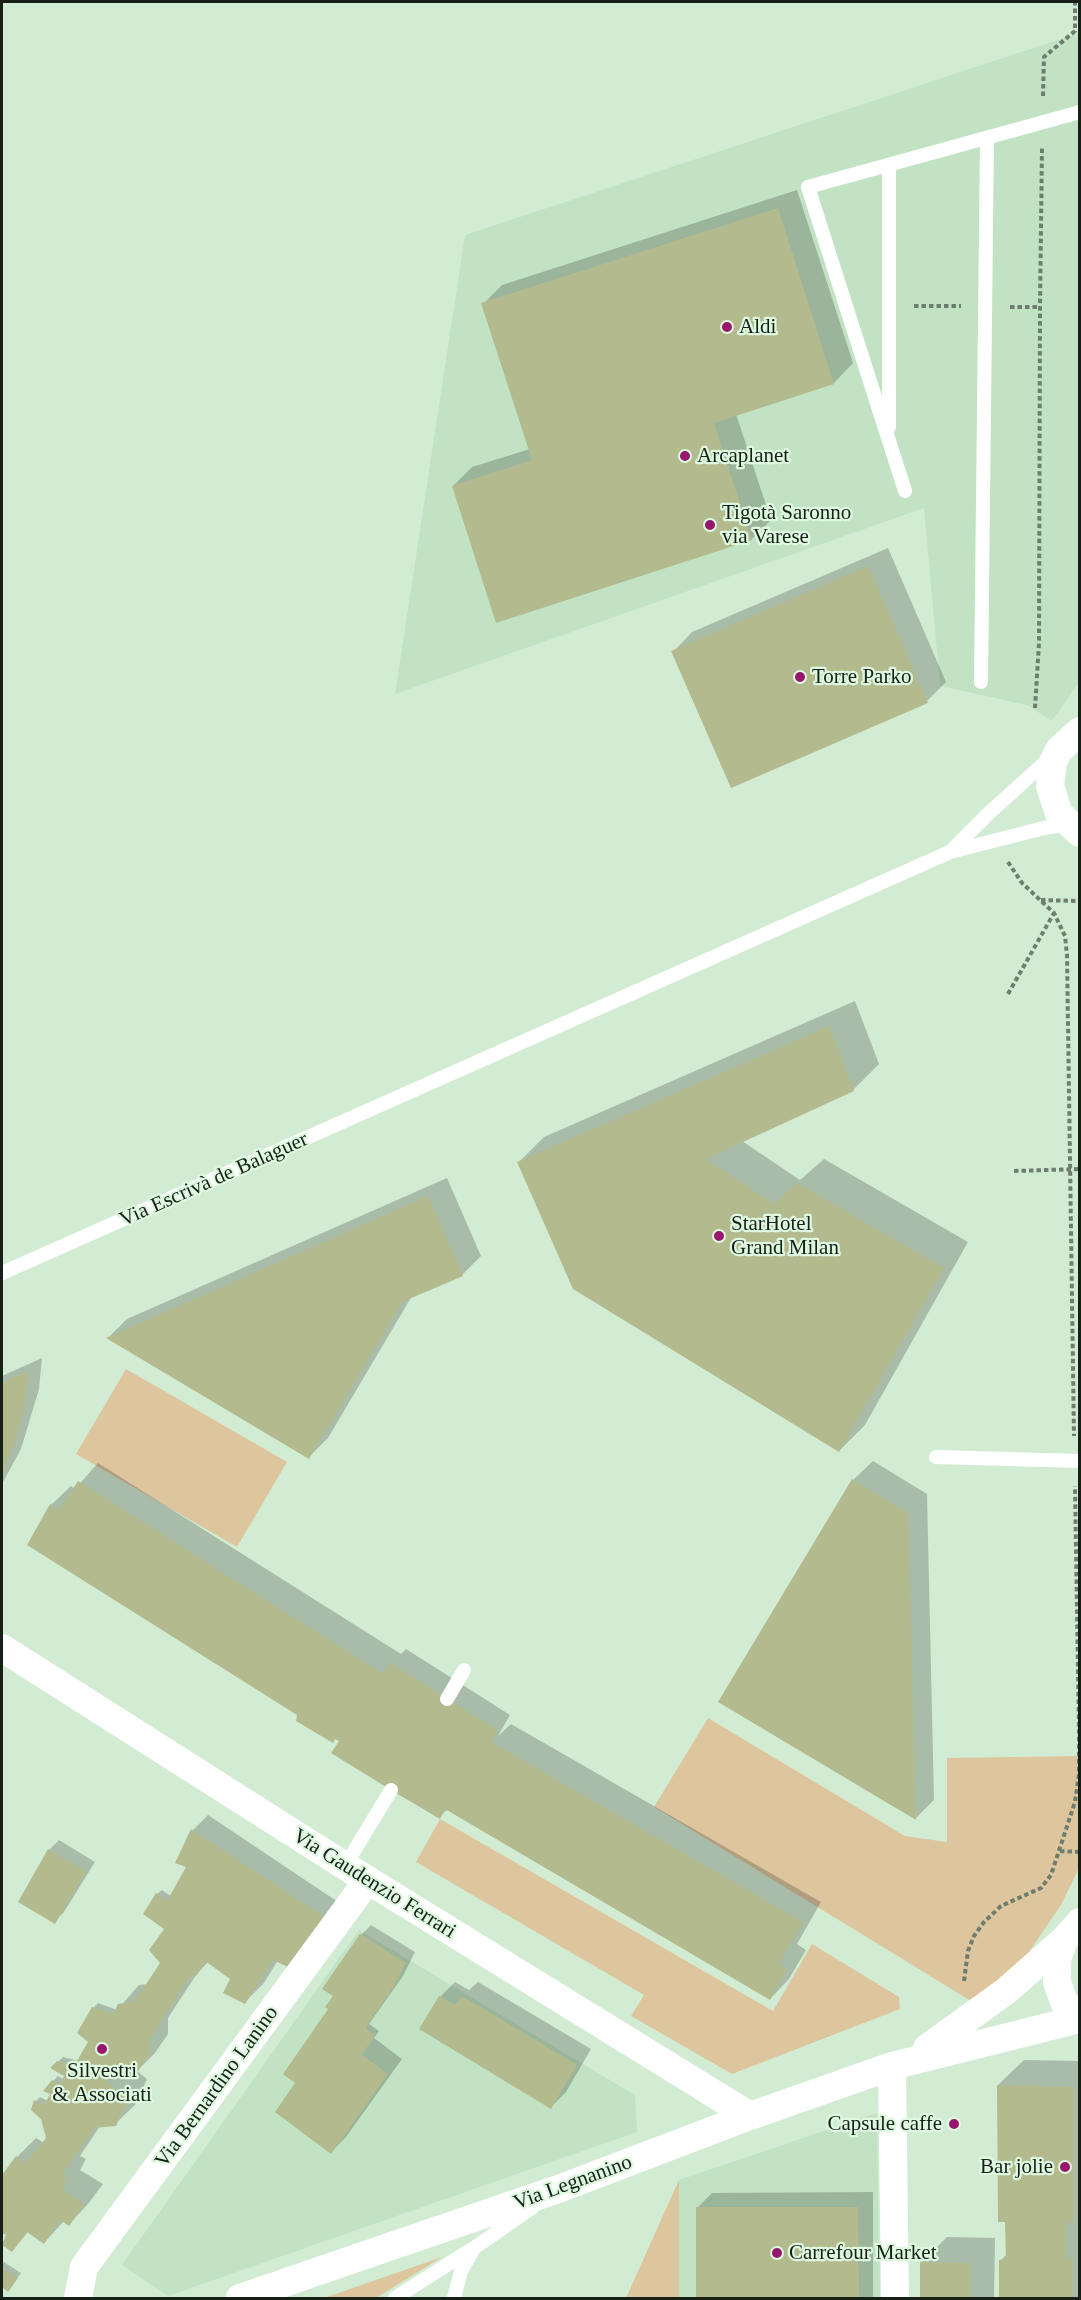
<!DOCTYPE html>
<html>
<head>
<meta charset="utf-8">
<style>
	body { margin:0 }
	#map { position:relative; width:1081px; height:2300px; overflow:hidden; background:#d2ecd4; font-family:"Times New Roman",serif }
	canvas { display:block }
	.frame { position:absolute; inset:0; border:3px solid #172017; pointer-events:none }
</style>
</head>
<body>
<div id="map">
<canvas width="1081" height="2300"></canvas>
<div class="frame"></div>
</div>
<script>
const ctx = document.querySelector('canvas').getContext('2d');
ctx.lineJoin = 'round';
function fill(path, color) {
  ctx.fillStyle = color;
  ctx.fill(path, 'evenodd');
}
function poly(rows) {
  const path = new Path2D();
  for (const r of rows) {
    path.moveTo(r[0], r[1]);
    for (let i = 2; i < r.length; i += 2) path.lineTo(r[i], r[i + 1]);
  }
  return path;
}
function strokePath(path, color, width, dash) {
  ctx.strokeStyle = color;
  ctx.lineWidth = width;
  ctx.lineCap = dash ? 'butt' : 'round';
  ctx.setLineDash(dash || []);
  ctx.stroke(path);
}
function drawText(font, color, halo, rows, align = 'center') {
  ctx.font = font + ' "Times New Roman",serif';
  ctx.lineWidth = 4.5;
  ctx.setLineDash([]);
  ctx.textBaseline = 'middle';
  ctx.strokeStyle = halo;
  ctx.fillStyle = color;
  for (const [text, x, y, turn = 0] of rows) {
    ctx.save();
    ctx.translate(x, y);
    ctx.rotate((+turn || 0) * Math.PI / 180);
    ctx.textAlign = isNaN(turn) ? turn : align;
    if (halo) ctx.strokeText(text, 0, 0);
    ctx.fillText(text, 0, 0);
    ctx.restore();
  }
}
const built = poly([
	[1079,33,1080,680,1052,721,1027,705,940,686,924,508,395,694,465,235],
	[359,1930,635,2095,637,2132,168,2296,122,2265],
	[877,2113,880,2298,679,2298,679,2180]
]);
const green = poly([
	[126,1369,287,1462,237,1547,76,1454],
	[708,1718,905,1836,947,1842,947,1758,1079,1756,1079,1868,1061,1905,1029,1952,1017,1965,971,2001,654,1807],
	[440,1819,773,2011,812,1944,899,1997,900,2009,732,2074,631,2016,644,1995,416,1862],
	[679,2180,679,2298,626,2298],
	[442,2257,376,2298,324,2298]
]);
const shadow = poly([
	[797,190,853,363,834,383,736,414,771,520,752,539,453,486,472,467,530,449,483,304,502,285],
	[888,548,946,682,927,701,673,652,692,632],
	[855,1001,879,1064,853,1090,742,1141,800,1180,824,1159,968,1242,865,1425,839,1451,518,1163,544,1137],
	[447,1178,481,1256,462,1275,412,1296,328,1438,309,1457,108,1338,127,1319],
	[42,1358,39,1389,21,1449,2,1484,2,1376],
	[873,1461,927,1494,934,1800,916,1818,853,1480],
	[98,1463,401,1654,406,1649,510,1715,498,1736,511,1724,821,1902,797,1944,806,1950,789,1979,770,1999,448,1809,439,1817,345,1735,299,1714,51,1505,71,1486,75,1489],
	[208,1815,338,1902,305,1952,278,1960,264,1983,245,2002,232,1979,208,1962,196,1975,168,2018,168,2034,155,2053,137,2071,147,2079,135,2105,115,2124,100,2126,80,2156,86,2159,80,2170,103,2184,88,2204,69,2224,64,2221,44,2243,28,2232,12,2251,7,2234,2,2231,2,2178,17,2157,36,2138,44,2143,48,2138,36,2101,40,2097,48,2101,52,2093,53,2081,58,2076,64,2080,66,2076,52,2068,63,2057,79,2061,90,2043,93,2008,98,2003,117,2010,139,1985,148,1984,162,1963,166,1928,157,1894,162,1890,171,1896,189,1866,193,1830],
	[59,1840,95,1862,64,1912,54,1922,49,1850],
	[371,1925,415,1952,403,1976,369,2024,379,2031,374,2038,402,2059,346,2137,331,2152,297,2082,361,1935],
	[455,1982,469,1990,478,1982,591,2049,566,2092,551,2107,421,2029,440,1997],
	[1024,2060,1080,2061,1080,2298,1001,2298,1000,2261,1007,2254,998,2085],
	[873,2192,873,2298,697,2298,697,2208,712,2193],
	[947,2237,995,2238,994,2298,921,2298,921,2263],
	[2,2261,21,2273,8,2290,2,2285]
]);
const building = poly([
	[778,208,834,384,714,423,752,540,496,623,452,486,532,460,481,303],
	[868,566,928,703,731,788,671,651],
	[829,1026,854,1091,706,1159,774,1204,797,1183,944,1268,839,1452,573,1289,517,1162],
	[428,1196,463,1276,402,1302,309,1459,106,1338],
	[28,1371,25,1405,13,1447,2,1475,2,1383],
	[852,1479,908,1513,916,1820,718,1702],
	[78,1481,383,1674,390,1663,497,1730,491,1742,803,1922,779,1964,787,1969,770,2000,445,1809,440,1819,391,1790,331,1753,339,1741,335,1739,333,1743,296,1721,297,1715,27,1545,50,1504,59,1510],
	[191,1829,324,1917,290,1968,273,1960,245,2004,223,1993,230,1979,205,1961,197,1975,188,1978,150,2039,149,2055,136,2074,119,2063,106,2082,128,2098,116,2126,94,2128,62,2175,68,2179,62,2190,85,2204,69,2226,60,2220,44,2244,27,2232,12,2252,2,2245,6,2235,2,2233,2,2186,3,2185,2,2175,16,2156,26,2163,46,2138,41,2119,31,2110,34,2100,44,2106,50,2094,43,2091,52,2080,60,2084,64,2076,50,2068,57,2061,74,2066,88,2042,77,2033,92,2007,113,2014,118,2004,135,2001,160,1963,149,1950,164,1929,143,1914,156,1893,167,1901,186,1867,175,1863],
	[48,1849,86,1872,55,1924,18,1902],
	[360,1934,406,1963,393,1988,365,2028,375,2036,362,2055,388,2074,331,2154,275,2112,295,2083,283,2074,328,2009,325,2007,333,1996,322,1989],
	[439,1996,455,2005,462,1996,577,2065,551,2109,419,2029],
	[997,2085,1074,2087,1074,2223,1066,2223,1066,2259,1073,2258,1073,2298,999,2298,999,2260,1006,2259,1005,2222,998,2222],
	[696,2207,858,2207,859,2298,696,2298],
	[920,2262,970,2263,970,2298,920,2298],
	[2,2268,18,2278,8,2292,2,2287]
]);
const path = poly([
	[1043,96,1044,57,1075,31,1075,2],
	[914,306,961,306],
	[1010,307,1040,307],
	[1035,708,1039,643,1040,307,1042,148],
	[1008,862,1022,883,1054,913,1065,936,1067,955,1074,1436],
	[1041,900,1080,901],
	[1008,994,1054,913],
	[1014,1171,1080,1169],
	[1060,1851,1080,1852],
	[964,1981,968,1951,974,1936,984,1922,1001,1906,1041,1888,1051,1875,1075,1802,1079,1774,1079,1732,1075,1486]
]);
const lane = poly([
	[889,427,889,165],
	[905,491,808,187,1080,112],
	[981,682,987,138],
	[951,851,989,813,1051,757],
	[2,1273,950,852,1044,828,1068,824],
	[936,1457,1080,1461],
	[447,1699,464,1670],
	[345,1866,391,1790],
	[395,2298,472,2249],
	[454,2298,461,2271,474,2248,533,2207]
]);
const street = poly([
	[1080,731,1059,750,1053,762,1050,786,1059,814,1080,833],
	[2,1648,345,1866,750,2116],
	[1080,1922,1064,1940,1057,1960,1057,1982,1064,2002,1080,2019],
	[927,2048,1006,1991,1064,1940],
	[892,2066,895,2298],
	[78,2298,84,2267,368,1880],
	[240,2298,561,2188,750,2116,892,2066,1079,2019]
]);
const markers = [
	[727,327,6,"#98176d"],
	[685,456,6,"#98176d"],
	[710,525,6,"#98176d"],
	[800,677,6,"#98176d"],
	[719,1236,6,"#98176d"],
	[102,2049,6,"#98176d"],
	[954,2124,6,"#98176d"],
	[1065,2167,6,"#98176d"],
	[777,2253,6,"#98176d"]
];
const poiNames = [
	["Aldi",739,327],
	["Arcaplanet",697,456],
	["Tigotà Saronno",722,513],
	["via Varese",722,537],
	["Torre Parko",812,677],
	["StarHotel",731,1224],
	["Grand Milan",731,1248],
	["Silvestri",102,2071,"center"],
	["& Associati",102,2095,"center"],
	["Capsule caffe",942,2124,"right"],
	["Bar jolie",1053,2167,"right"],
	["Carrefour Market",789,2253]
];
const streetNames = [
	["Via Escrivà de Balaguer",214,1180,-24],
	["Via Gaudenzio Ferrari",374,1884,32],
	["Via Bernardino Lanino",217,2087,-54],
	["Via Legnanino",573,2183,-20]
];
fill(built, '#c2e2c4');
fill(green, '#ddc69e');
fill(shadow, '#0003');
fill(building, '#b3ba8e');
strokePath(path, '#6d7d6e', 4, [4.5, 3]);
strokePath(lane, '#fff', 14);
strokePath(street, '#fff', 28);
for (const [x, y, r, color] of markers) {
  const dot = new Path2D();
  dot.arc(x, y, r, 0, 2 * Math.PI);
  ctx.fillStyle = color;
  ctx.fill(dot);
  strokePath(dot, '#dff9e1', 2);
}
drawText('21px', '#172017', '#dff9e1', poiNames, 'left');
drawText('21px', '#172017', '#dff9e1', streetNames);
</script>
</body>
</html>
